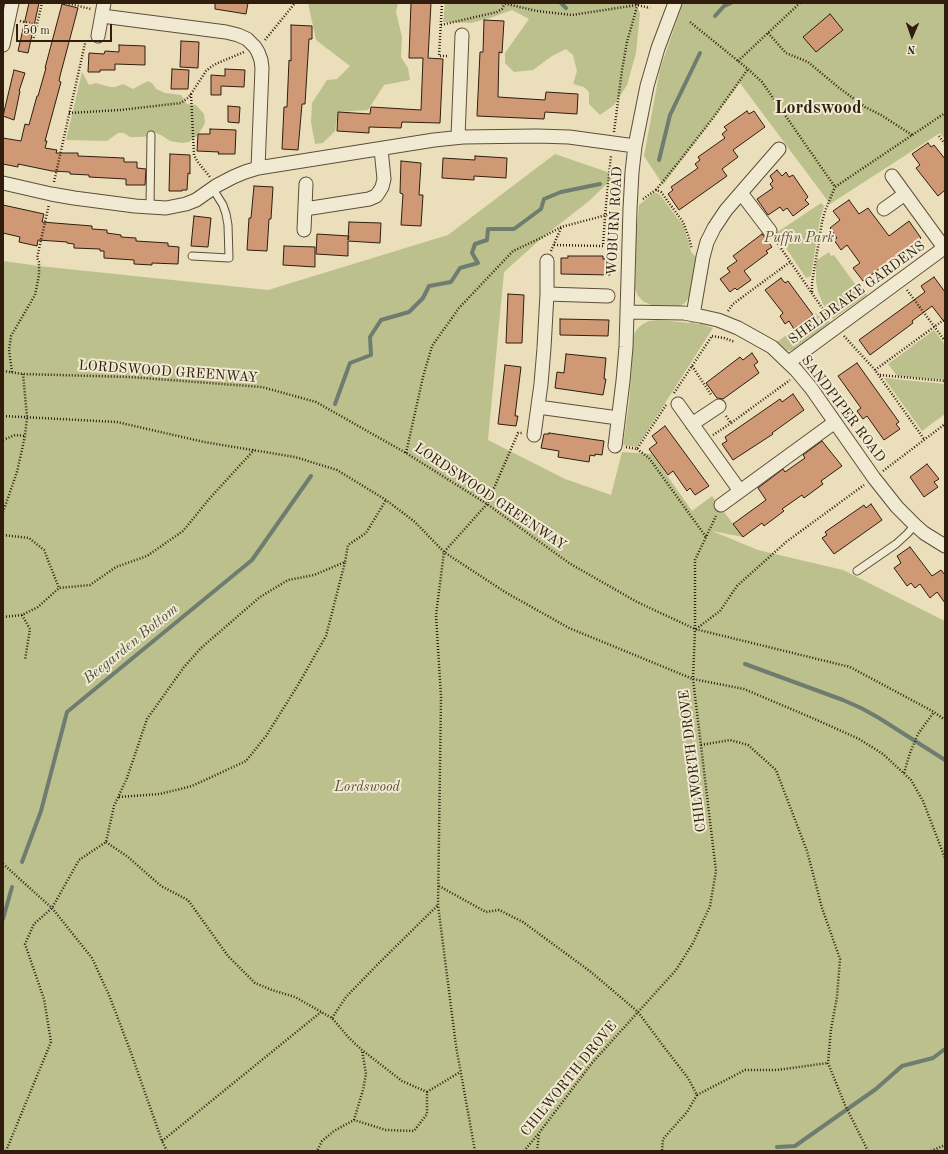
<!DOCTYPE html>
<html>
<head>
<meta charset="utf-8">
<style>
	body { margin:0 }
	#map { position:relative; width:948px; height:1154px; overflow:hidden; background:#eadfba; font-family:"Old Standard TT",serif }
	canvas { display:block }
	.frame { position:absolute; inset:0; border:4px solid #301d0e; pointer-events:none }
	.north { position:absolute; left:892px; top:16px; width:40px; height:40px; -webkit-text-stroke:3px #f1ead2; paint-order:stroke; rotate:182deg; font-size:11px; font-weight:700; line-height:16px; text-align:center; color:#301d0e }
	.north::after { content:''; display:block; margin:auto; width:14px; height:18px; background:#301d0e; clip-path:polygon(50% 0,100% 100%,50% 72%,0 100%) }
	.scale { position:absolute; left:16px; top:24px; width:96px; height:18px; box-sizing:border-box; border:2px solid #301d0e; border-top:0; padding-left:5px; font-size:12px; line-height:14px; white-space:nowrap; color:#301d0e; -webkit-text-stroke:3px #f1ead2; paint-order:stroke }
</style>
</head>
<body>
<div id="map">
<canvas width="948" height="1154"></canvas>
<div class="frame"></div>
<div class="north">N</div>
<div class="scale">50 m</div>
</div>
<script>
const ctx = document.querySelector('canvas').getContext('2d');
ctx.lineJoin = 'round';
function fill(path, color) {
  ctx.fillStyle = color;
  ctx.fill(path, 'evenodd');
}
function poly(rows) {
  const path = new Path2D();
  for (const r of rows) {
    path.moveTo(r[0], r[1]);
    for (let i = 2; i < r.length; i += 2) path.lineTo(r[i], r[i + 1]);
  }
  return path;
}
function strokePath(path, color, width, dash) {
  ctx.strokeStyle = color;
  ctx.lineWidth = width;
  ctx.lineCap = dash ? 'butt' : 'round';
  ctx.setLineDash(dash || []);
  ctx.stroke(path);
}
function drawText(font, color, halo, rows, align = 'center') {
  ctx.font = font + ' "Old Standard TT",serif';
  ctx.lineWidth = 4;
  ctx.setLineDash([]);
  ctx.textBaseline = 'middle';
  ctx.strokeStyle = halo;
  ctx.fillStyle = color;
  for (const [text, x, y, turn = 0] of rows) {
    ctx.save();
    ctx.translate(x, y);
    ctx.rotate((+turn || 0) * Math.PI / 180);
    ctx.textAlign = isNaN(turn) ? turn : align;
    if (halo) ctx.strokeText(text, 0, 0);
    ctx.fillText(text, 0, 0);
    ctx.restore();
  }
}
const green = poly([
	[308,3,401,3,398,4,396,12,402,37,401,57,408,68,410,80,384,85,368,110,338,112,335,131,323,143,315,144,311,122,312,103,327,80,337,79,350,66,316,40],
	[445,3,635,3,640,13,636,53,627,85,614,105,600,115,589,104,589,92,584,87,573,84,577,71,573,55,566,49,552,56,533,70,514,72,505,63,505,53,529,19,512,10,493,17,471,23,443,22],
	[683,3,945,3,945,140,940,133,830,204,740,83,663,185,644,156,660,69],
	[82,72,89,85,96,83,110,87,115,87,123,84,133,89,148,81,153,84,156,89,165,93,181,95,187,104,196,105,204,114,205,123,198,135,189,142,182,143,170,141,161,135,154,132,148,136,141,137,130,137,124,133,118,133,107,141,66,140],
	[555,154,616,175,589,201,543,237,504,272,488,440,565,479,611,495,622,452,652,454,692,511,712,496,743,537,712,531,758,550,843,570,945,621,945,1151,3,1151,3,261,39,266,268,290,448,235],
	[654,193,657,193,660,195,682,224,685,230,691,252,696,257,689,297,685,303,679,306,652,305,644,302,638,296,635,289,636,236,639,205],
	[821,203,824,206,820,219,811,276,806,278,776,233],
	[829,252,831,256,834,255,855,284,858,283,867,295,833,319,823,304,818,292,816,282,816,265,817,260],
	[821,310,830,323,793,350,789,351,786,350,777,342],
	[658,320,701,324,713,328,637,447,623,445,629,403,632,365,633,336,637,329,643,324,649,321],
	[934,330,945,345,945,380,897,376,888,364],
	[884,378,945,384,945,414,922,431]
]);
const stream = poly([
	[561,3,566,8],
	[715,16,724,6,731,3],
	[659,160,670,115,700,53],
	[335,404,350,363,371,355,370,337,381,320,409,312,423,298,429,286,451,282,460,268,478,263,472,253,475,244,487,240,488,229,514,229,541,209,544,199,561,192,600,184],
	[745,664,843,700,861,708,879,718,945,760],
	[22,862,41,811,67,712,252,560,311,476],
	[3,919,12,887],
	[777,1147,795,1146,876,1089,902,1066,933,1058,945,1049]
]);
const building = poly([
	[29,3,39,3,28,53,18,51,29,3],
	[215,3,248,3,246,14,215,9,215,3],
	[411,3,431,3,428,58,443,59,440,123,402,122,401,128,369,127,369,133,337,131,338,112,370,114,371,107,421,110,423,58,409,58,411,3],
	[62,4,78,8,60,76,59,81,61,82,45,141,47,141,45,148,57,150,56,153,78,153,78,156,124,158,124,162,137,162,137,168,146,169,145,185,126,185,126,179,89,177,89,175,70,174,70,172,52,171,18,164,18,167,3,164,3,138,21,141,25,124,29,125,37,96,38,96,46,68,45,68,62,4],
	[830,14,843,30,816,52,803,37,830,14],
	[484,20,504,21,502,53,499,52,498,97,545,100,546,92,578,94,577,114,545,112,544,119,477,116,480,52,483,52,484,20],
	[291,25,312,26,312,39,309,39,305,104,302,104,298,150,282,149,284,107,287,107,289,60,291,61,291,25],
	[181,41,199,42,198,68,180,67,181,41],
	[119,45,145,46,145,65,115,64,115,70,100,70,100,72,88,72,89,53,104,54,105,51,119,52,119,45],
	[172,69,189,70,188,89,171,89,172,69],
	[225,69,245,70,244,87,221,86,221,95,211,95,211,75,225,76,225,69],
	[14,70,25,73,19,91,20,91,14,120,3,116,14,70],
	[228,106,240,107,239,123,228,122,228,106],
	[747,111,749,114,754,111,765,127,733,150,738,157,722,169,727,176,679,210,668,194,673,190,671,187,698,168,695,164,700,160,698,157,725,138,722,134,727,130,724,127,747,111],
	[210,129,236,130,235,154,218,154,219,152,197,151,198,134,210,134,210,129],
	[928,143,931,147,934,145,945,159,945,190,938,196,916,168,920,165,912,154,928,143],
	[170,154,190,155,190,174,188,173,187,190,182,190,182,191,169,191,170,154],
	[475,156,507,158,506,178,474,176,474,180,442,178,443,158,475,160,475,156],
	[401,161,421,163,419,195,423,195,421,226,401,225,403,194,400,193,401,161],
	[777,170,782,176,786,172,789,177,793,175,808,197,805,200,809,204,793,216,787,208,783,211,780,207,768,215,757,199,773,188,770,184,773,181,770,176,777,170],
	[254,186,273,187,271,219,269,219,267,251,247,250,249,218,251,218,254,186],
	[849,200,859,214,868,208,889,236,909,221,921,238,863,281,853,268,860,263,847,245,841,250,834,240,837,238,830,228,840,220,833,211,849,200],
	[3,205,44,214,42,222,92,226,92,229,107,230,107,233,121,235,121,237,136,238,136,241,168,243,168,246,179,247,178,264,152,263,152,265,134,264,134,260,104,258,104,251,100,251,100,249,74,248,74,244,67,243,67,242,38,240,37,246,19,242,20,237,3,233,3,205],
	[194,216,211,218,208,247,191,246,194,216],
	[349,222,381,223,380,243,348,241,348,256,316,254,317,234,349,236,348,240,349,222],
	[762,234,772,247,766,251,768,253,744,271,751,280,737,290,735,288,730,292,720,279,730,272,727,268,737,261,733,256,762,234],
	[284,246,315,247,315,267,283,265,284,246],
	[568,256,603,256,603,259,610,259,610,275,561,274,561,258,568,258,568,256],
	[934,277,945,292,945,323,932,306,912,321,913,323,870,355,859,340,925,292,921,286,934,277],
	[781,278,785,283,788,281,813,315,794,329,789,321,785,324,780,316,783,313,765,290,781,278],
	[508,294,524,295,522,343,506,343,508,294],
	[560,319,609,320,608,336,560,335,560,319],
	[752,353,758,362,754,365,759,373,723,399,717,398,706,383,740,357,743,360,752,353],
	[566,354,606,358,604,379,606,379,603,395,555,388,557,372,564,373,566,354],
	[857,363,899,422,896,424,900,429,884,440,867,416,863,419,857,411,861,408,838,376,857,363],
	[505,365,521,367,515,416,518,416,516,426,498,424,505,365],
	[793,394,804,410,772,433,773,434,733,460,722,444,727,441,725,437,780,399,782,402,793,394],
	[665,426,709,486,695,495,690,488,687,491,673,471,668,475,649,449,657,443,652,436,665,426],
	[549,433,604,441,602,455,595,454,595,456,590,455,589,462,558,457,559,451,541,448,544,434,549,434,549,433],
	[822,441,842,466,821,481,823,484,804,498,802,495,782,509,784,511,764,526,762,523,743,537,733,524,766,500,758,488,783,469,785,472,805,458,803,455,822,441],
	[927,464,939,479,934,482,938,487,924,497,910,477,927,464],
	[871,504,882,520,834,554,822,538,827,535,825,532,864,505,866,508,871,504],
	[910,547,932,576,941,570,945,575,945,603,937,592,930,598,920,584,915,588,911,583,907,586,894,568,901,563,897,556,910,547]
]);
const path = poly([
	[66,3,91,9],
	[442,3,439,56,449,56],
	[502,3,537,11,572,15,637,5,650,8],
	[20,21,37,25],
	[690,22,748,69,762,82,835,187,945,113],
	[441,25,497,12,502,9,505,3],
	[768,33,786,53,808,62,838,87,865,107,881,115,912,135],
	[265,40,295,3],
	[33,41,42,3],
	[738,61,800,3],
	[191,94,194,155,197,161,210,177],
	[69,113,120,110,181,103,189,97,206,71,212,66,218,63,244,52],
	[614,132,622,70,627,42,638,3],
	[939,136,945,144],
	[54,182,86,39],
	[656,190,677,164,713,118,748,69],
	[643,199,656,190,661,192,683,222,688,235,692,249],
	[776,241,829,318],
	[554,245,603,246,605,216,611,155],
	[551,251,561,228],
	[907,290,945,341],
	[812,292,812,283,822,222,825,211,835,187],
	[728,311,733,304,790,262],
	[712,336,724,338,735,342],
	[844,336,875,370,924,439],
	[692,366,712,396],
	[875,370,945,319],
	[3,371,23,374,130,377,262,387,316,402,406,453,487,504,569,563,637,602,695,629,850,667,934,712,945,720],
	[12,372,9,350,11,336,35,295,39,275,39,262,37,258,49,204],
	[880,375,945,381],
	[674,393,712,336],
	[3,416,117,422,204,442,295,457,337,470,386,500,415,522,444,552,505,592,569,628,693,679,744,689,817,720,859,739,883,754,911,780,923,801,945,858],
	[726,416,731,423,790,380],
	[713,435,731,423],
	[3,440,15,435,25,436],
	[626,447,637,449,666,405],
	[637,449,649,458,706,537],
	[406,453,423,377,432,346,459,308,513,251,543,237,561,227,618,212],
	[883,471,945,424],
	[3,512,17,472,25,436,27,417,23,374],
	[3,535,29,538,44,550,59,588],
	[22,615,30,629,25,660],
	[3,617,22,615,38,607,59,588,90,585,116,567,147,556,183,531,210,498,254,450],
	[696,629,720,611,737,586,786,542,864,485],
	[701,745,730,740,748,745,776,770,807,851,822,908,840,959,837,997,831,1029,828,1063,845,1105,868,1151],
	[904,773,910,753,918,734,934,712],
	[119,797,160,794,192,786,246,761,266,736,298,685,326,636,345,562],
	[106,842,128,857,161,886,188,900,228,956,255,983,272,990,295,997,332,1018,349,1038,362,1050,402,1081,427,1092,427,1114,414,1131,386,1130,354,1120,334,1131,322,1141,317,1151],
	[3,864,52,908,92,958,109,995,130,1050,162,1141,167,1151],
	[439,886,486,912,499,910,523,922,591,972,638,1012,664,1047,688,1078,697,1095,687,1112,663,1139,662,1151],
	[332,1018,346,997,378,964,438,905],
	[427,1092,460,1072],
	[697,1095,745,1070,777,1070,828,1063],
	[354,1120,363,1090,366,1074,362,1050],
	[162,1141,321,1012],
	[6,1151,51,1042,44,999,25,944,34,924,52,908,79,860,106,842,114,806,127,778,147,719,184,667,201,648,260,597,288,580,314,575,345,562,348,545,366,533,386,500],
	[475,1151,456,1046,438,905,441,697,436,615,444,552,487,504,518,433,523,433],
	[524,1151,539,1133,592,1063,676,970,693,943,710,906,716,871,693,679,695,629,695,560,716,516],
	[537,1151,539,1134],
	[931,1151,945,1145]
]);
const service = poly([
	[150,207,151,135],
	[192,256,229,258,228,225,226,214,223,205,213,189],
	[857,571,896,544,907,534,915,525]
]);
const minor = poly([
	[102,16,226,32,238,35,247,39,255,47,258,52,261,60,262,68,258,168],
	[98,36,104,3],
	[3,45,12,3],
	[458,137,462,35],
	[892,176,945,249],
	[3,183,51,194,74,198,135,206,166,208,186,204,196,200,216,186,233,177,245,172,258,168,434,140,463,137,537,136,569,137,635,146],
	[741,193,770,231],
	[305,209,369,199,376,196,379,192,382,187,384,179,381,149],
	[884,209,905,194],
	[304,230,306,184],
	[547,294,608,296],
	[627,312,684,313,700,316,718,320,738,328,772,347,796,370,811,388,874,478,897,507,915,525,924,533,945,546],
	[693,315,703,257,707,242,714,228,726,210,779,149],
	[789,362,944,248],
	[678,404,740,491],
	[538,407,618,418],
	[692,424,719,406],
	[534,435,541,384,544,348,547,294,547,261],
	[615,446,623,381,626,347,630,209,632,172,635,146,647,86,658,48,675,3],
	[721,505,835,422]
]);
const streetNames = [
	["WOBURN ROAD",615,221,-87],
	["SHELDRAKE GARDENS",857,293,-36],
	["LORDSWOOD GREENWAY",168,372,4],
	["SANDPIPER ROAD",843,409,53],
	["LORDSWOOD GREENWAY",490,497,34],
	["CHILWORTH DROVE",693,761,-97],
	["CHILWORTH DROVE",569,1079,-51]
];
const parkNames = [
	["Puffin Park",799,238],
	["Lordswood",367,787]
];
const waterNames = [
	["Beegarden Bottom",131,644,-39]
];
const districtNames = [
	["Lordswood",818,108]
];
fill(green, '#bcc08c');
strokePath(stream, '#6e7d6f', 4);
fill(building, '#d09976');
strokePath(building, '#301d0e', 1);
strokePath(service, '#5e4e39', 9);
strokePath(minor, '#5e4e39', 15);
strokePath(path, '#301d0e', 2.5, [1, 2]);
strokePath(service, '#f1ead2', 7);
strokePath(minor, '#f1ead2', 13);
drawText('14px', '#301d0e', '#f1ead2', streetNames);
drawText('italic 14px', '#5a4e34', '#f1ead2', parkNames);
drawText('italic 15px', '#4f4d3f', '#f1ead2', waterNames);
drawText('bold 18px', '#301d0e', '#f1ead2', districtNames);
</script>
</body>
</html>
